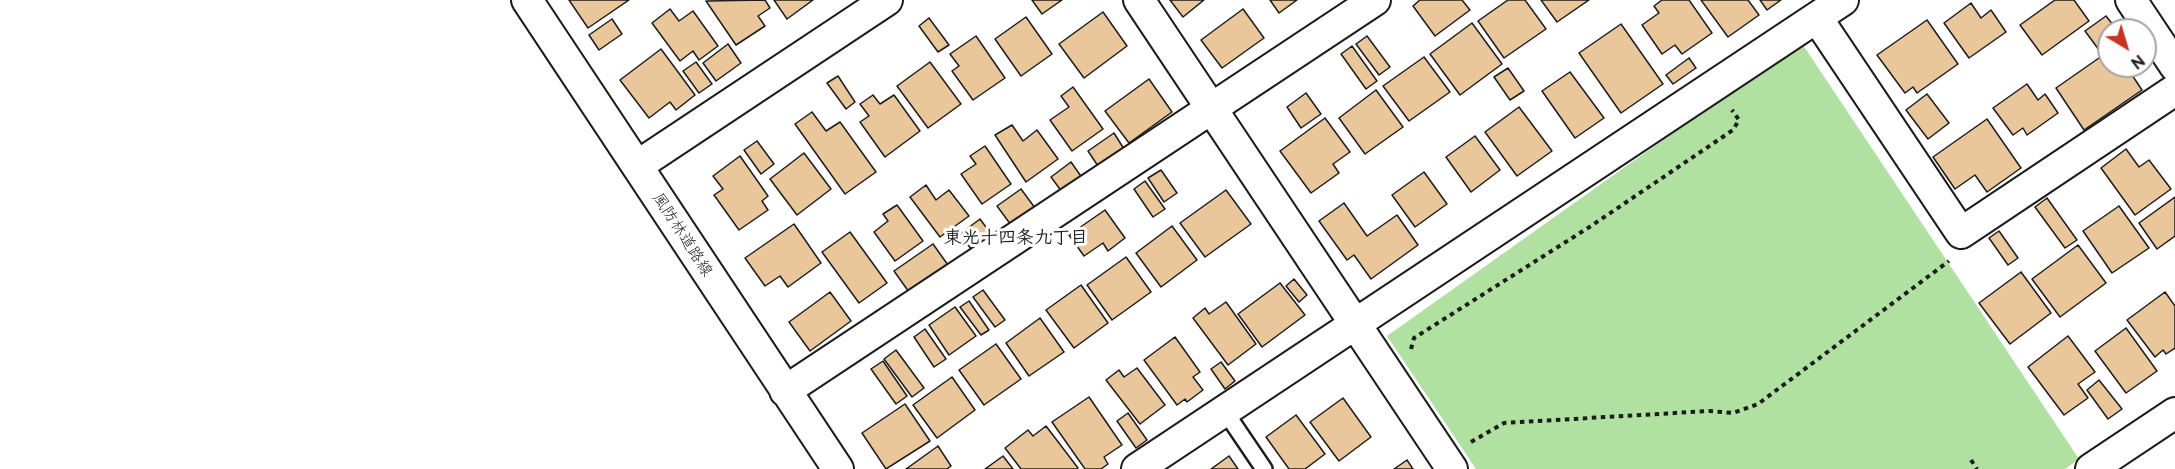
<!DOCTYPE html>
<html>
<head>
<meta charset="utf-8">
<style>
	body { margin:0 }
	#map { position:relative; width:2175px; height:469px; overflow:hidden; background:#fff; font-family:"Balsamiq Sans",sans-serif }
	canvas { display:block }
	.north { position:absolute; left:2097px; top:18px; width:60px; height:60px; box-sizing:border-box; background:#fff; border:2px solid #a4a4a4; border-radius:50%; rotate:142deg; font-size:16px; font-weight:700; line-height:24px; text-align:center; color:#1c1c1c }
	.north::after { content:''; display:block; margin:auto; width:21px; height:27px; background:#c8321e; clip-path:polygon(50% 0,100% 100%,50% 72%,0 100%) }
</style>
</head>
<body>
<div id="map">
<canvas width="2175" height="469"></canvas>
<div class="north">N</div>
</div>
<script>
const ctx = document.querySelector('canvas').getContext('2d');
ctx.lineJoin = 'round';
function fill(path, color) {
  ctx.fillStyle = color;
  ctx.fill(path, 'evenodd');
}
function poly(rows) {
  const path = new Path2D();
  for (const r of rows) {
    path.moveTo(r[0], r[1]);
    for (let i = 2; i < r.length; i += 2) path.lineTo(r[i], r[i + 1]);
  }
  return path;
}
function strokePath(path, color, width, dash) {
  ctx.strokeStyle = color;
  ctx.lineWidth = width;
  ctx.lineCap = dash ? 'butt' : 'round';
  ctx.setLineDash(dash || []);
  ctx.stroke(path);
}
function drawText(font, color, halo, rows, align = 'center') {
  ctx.font = font + ' "Balsamiq Sans","Klee One",sans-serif';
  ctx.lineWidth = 6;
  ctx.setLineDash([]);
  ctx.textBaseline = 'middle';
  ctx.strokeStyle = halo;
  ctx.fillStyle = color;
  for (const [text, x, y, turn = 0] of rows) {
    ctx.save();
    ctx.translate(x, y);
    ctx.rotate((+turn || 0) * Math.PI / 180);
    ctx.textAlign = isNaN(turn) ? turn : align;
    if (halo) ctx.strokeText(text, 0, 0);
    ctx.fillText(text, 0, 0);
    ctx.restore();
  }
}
const green = poly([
	[1801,42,2079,459,2065,469,1476,469,1387,336]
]);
const building = poly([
	[569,0,629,0,588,28,569,0],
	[765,0,770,8,758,16,765,26,736,45,706,1,765,0],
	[774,0,813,0,787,19,774,0],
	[1032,0,1062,0,1042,14,1032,0],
	[1170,0,1204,0,1183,17,1170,0],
	[1270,0,1297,0,1279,13,1270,0],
	[1420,0,1462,0,1470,10,1435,36,1413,6,1420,0],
	[1508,0,1525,0,1546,29,1504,58,1478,21,1508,0],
	[1541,0,1589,0,1557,22,1541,0],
	[1662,0,1689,0,1712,33,1682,54,1675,45,1662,54,1642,25,1659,13,1654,6,1662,0],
	[1701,0,1748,0,1759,15,1728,37,1701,0],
	[1760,0,1781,0,1767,10,1760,0],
	[2055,0,2074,0,2089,21,2042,55,2020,25,2055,0],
	[1971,3,1981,18,1991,10,2006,32,1969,58,1944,23,1971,3],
	[670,9,679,21,693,11,718,46,699,60,693,51,680,61,652,23,670,9],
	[1243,9,1264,38,1222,68,1201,40,1243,9],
	[1103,12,1127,46,1084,78,1059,44,1103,12],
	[2106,16,2117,30,2109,30,2109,43,2099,50,2085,31,2106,16],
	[1026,17,1052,54,1021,76,995,39,1026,17],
	[929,18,949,45,938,52,919,26,929,18],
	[612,19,622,34,599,50,589,35,612,19],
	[1927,20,1958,64,1917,93,1913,87,1905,93,1877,55,1927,20],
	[1472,23,1502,64,1460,95,1430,54,1472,23],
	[1621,24,1663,84,1621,113,1579,53,1621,24],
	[976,36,1005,78,973,100,952,71,959,66,950,54,976,36],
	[1367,36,1390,67,1379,75,1356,44,1367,36],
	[728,44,741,63,716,81,703,63,728,44],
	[1352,46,1377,81,1366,89,1341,54,1352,46],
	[661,49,695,95,676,110,670,102,649,118,620,80,661,49],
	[2109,51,2109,66,2126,66,2142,90,2084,130,2056,88,2109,51],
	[1424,57,1450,92,1409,121,1383,86,1424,57],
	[1689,58,1696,68,1673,84,1666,75,1689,58],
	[696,62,712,84,699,93,683,71,696,62],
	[930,62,961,104,928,128,897,86,930,62],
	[1508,68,1524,91,1510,100,1494,77,1508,68],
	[1570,72,1604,118,1575,138,1542,91,1570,72],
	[838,76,855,102,846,109,827,83,838,76],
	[1149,79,1172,112,1129,143,1105,111,1149,79],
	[2027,84,2038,100,2045,94,2058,113,2027,135,2023,128,2013,135,1993,108,2027,84],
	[1073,87,1103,129,1072,151,1050,120,1069,107,1061,96,1073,87],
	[1376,90,1403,127,1365,154,1339,118,1376,90],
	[1306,93,1321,114,1301,128,1287,107,1306,93],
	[1927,94,1949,123,1928,139,1906,110,1927,94],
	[873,95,880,104,894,95,920,131,885,157,860,122,869,116,860,104,873,95],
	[1519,107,1552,151,1517,176,1485,132,1519,107],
	[812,112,826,131,840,122,876,172,845,194,795,124,812,112],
	[1325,118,1350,152,1333,164,1339,173,1311,193,1280,151,1325,118],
	[1987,119,2021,168,1987,192,1975,175,1955,189,1933,157,1987,119],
	[1012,125,1023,141,1037,130,1058,159,1026,182,995,135,1012,125],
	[1114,133,1124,149,1098,166,1088,151,1114,133],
	[1475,136,1500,170,1471,192,1446,157,1475,136],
	[757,141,774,164,761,174,744,150,757,141],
	[985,146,1011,184,982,204,961,174,976,164,970,156,985,146],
	[2126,149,2139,167,2149,160,2171,189,2135,215,2101,168,2126,149],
	[804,153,831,189,797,215,770,179,804,153],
	[740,156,768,196,762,201,768,210,739,230,714,195,723,189,713,176,740,156],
	[1071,162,1085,182,1065,196,1051,177,1071,162],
	[1161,170,1177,193,1164,202,1148,178,1161,170],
	[1424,172,1447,204,1415,227,1392,195,1424,172],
	[1145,181,1165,209,1153,217,1134,189,1145,181],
	[926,185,936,200,949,190,969,216,940,237,910,197,926,185],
	[1021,189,1035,208,1011,225,997,206,1021,189],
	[1226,190,1251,224,1205,257,1180,223,1226,190],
	[2175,197,2175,236,2157,249,2139,223,2175,197],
	[2047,198,2077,240,2065,248,2035,207,2047,198],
	[1344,203,1367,236,1397,215,1418,245,1371,279,1354,255,1347,260,1319,221,1344,203],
	[897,205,923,241,895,261,874,232,888,221,883,214,897,205],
	[2119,206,2149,248,2112,273,2083,231,2119,206],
	[1105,210,1125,238,1108,251,1103,243,1084,256,1069,235,1105,210],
	[980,219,994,238,974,253,960,234,980,219],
	[794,224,821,263,788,287,780,276,765,286,745,258,794,224],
	[1172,226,1197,260,1161,287,1136,253,1172,226],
	[1999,231,2018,258,2008,265,1989,238,1999,231],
	[850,232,887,283,859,303,822,252,850,232],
	[933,244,948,265,909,292,894,271,933,244],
	[2078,245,2106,283,2060,317,2032,279,2078,245],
	[1126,257,1151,292,1112,320,1087,285,1126,257],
	[2021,272,2051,313,2010,344,1979,303,2021,272],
	[1294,279,1307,295,1299,302,1286,286,1294,279],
	[1280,283,1305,315,1262,347,1238,314,1280,283],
	[1081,285,1108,323,1074,348,1046,310,1081,285],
	[983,290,1005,320,995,327,973,297,983,290],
	[830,292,851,321,810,351,789,322,830,292],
	[2165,292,2175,306,2175,348,2166,354,2163,350,2155,357,2127,320,2165,292],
	[969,301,989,330,981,335,960,307,969,301],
	[1226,302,1256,344,1228,365,1193,318,1205,308,1209,314,1226,302],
	[955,307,976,336,949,355,929,325,955,307],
	[1040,318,1064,352,1029,376,1006,343,1040,318],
	[2126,328,2157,371,2126,393,2095,351,2126,328],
	[925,329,946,359,934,367,914,337,925,329],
	[2068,336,2095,372,2078,384,2088,398,2064,415,2028,367,2068,336],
	[1175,337,1200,372,1193,377,1203,390,1187,402,1185,399,1177,405,1144,360,1175,337],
	[996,344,1021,379,984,405,959,370,996,344],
	[896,350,924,388,912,397,884,359,896,350],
	[883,361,907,396,896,404,871,369,883,361],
	[1221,362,1235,381,1225,389,1211,369,1221,362],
	[1137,368,1165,405,1140,424,1106,380,1119,370,1124,377,1137,368],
	[952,377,975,410,937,438,913,405,952,377],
	[2099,380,2122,409,2108,419,2087,390,2099,380],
	[1089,397,1122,445,1104,457,1108,464,1101,469,1085,469,1052,422,1089,397],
	[1343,398,1371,437,1339,461,1310,422,1343,398],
	[905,404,930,441,886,469,862,433,905,404],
	[1128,413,1147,440,1136,448,1117,421,1128,413],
	[1296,415,1325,454,1305,469,1289,469,1266,437,1296,415],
	[1046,426,1078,468,1077,469,1021,469,1005,448,1028,430,1033,436,1046,426],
	[938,446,951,466,947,469,906,469,938,446],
	[1003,456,1013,469,985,469,1003,456],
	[1229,456,1238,469,1211,469,1229,456],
	[1407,460,1413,469,1394,469,1407,460]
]);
const path = poly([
	[1411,349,1414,338,1591,226,1733,130,1739,120,1732,110],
	[1471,442,1504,423,1709,411,1733,413,1758,404,1949,261],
	[1971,460,1977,469]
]);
const lane = poly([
	[1224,410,1264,469]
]);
const street = poly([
	[527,0,838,469],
	[1139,0,1452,469],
	[2131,0,2175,66],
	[1817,18,1961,233,2175,90],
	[637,166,887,0],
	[785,391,1375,0],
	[1137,469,1843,0],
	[2091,469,2175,413]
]);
const streetNames = [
	["風防林道路線",682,235,57]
];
const neighbourhoodNames = [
	["東光十四条九丁目",1016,238]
];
fill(green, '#b0e1a1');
fill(building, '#eac79b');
strokePath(building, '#1c1c1c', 1.5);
strokePath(lane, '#1c1c1c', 20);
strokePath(street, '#1c1c1c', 34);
strokePath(path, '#1c1c1c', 4, [4.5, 4.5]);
strokePath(lane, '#fff', 15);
strokePath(street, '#fff', 30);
drawText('16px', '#1c1c1c', '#fff', streetNames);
drawText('bold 18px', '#1c1c1c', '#fff', neighbourhoodNames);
</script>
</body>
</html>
